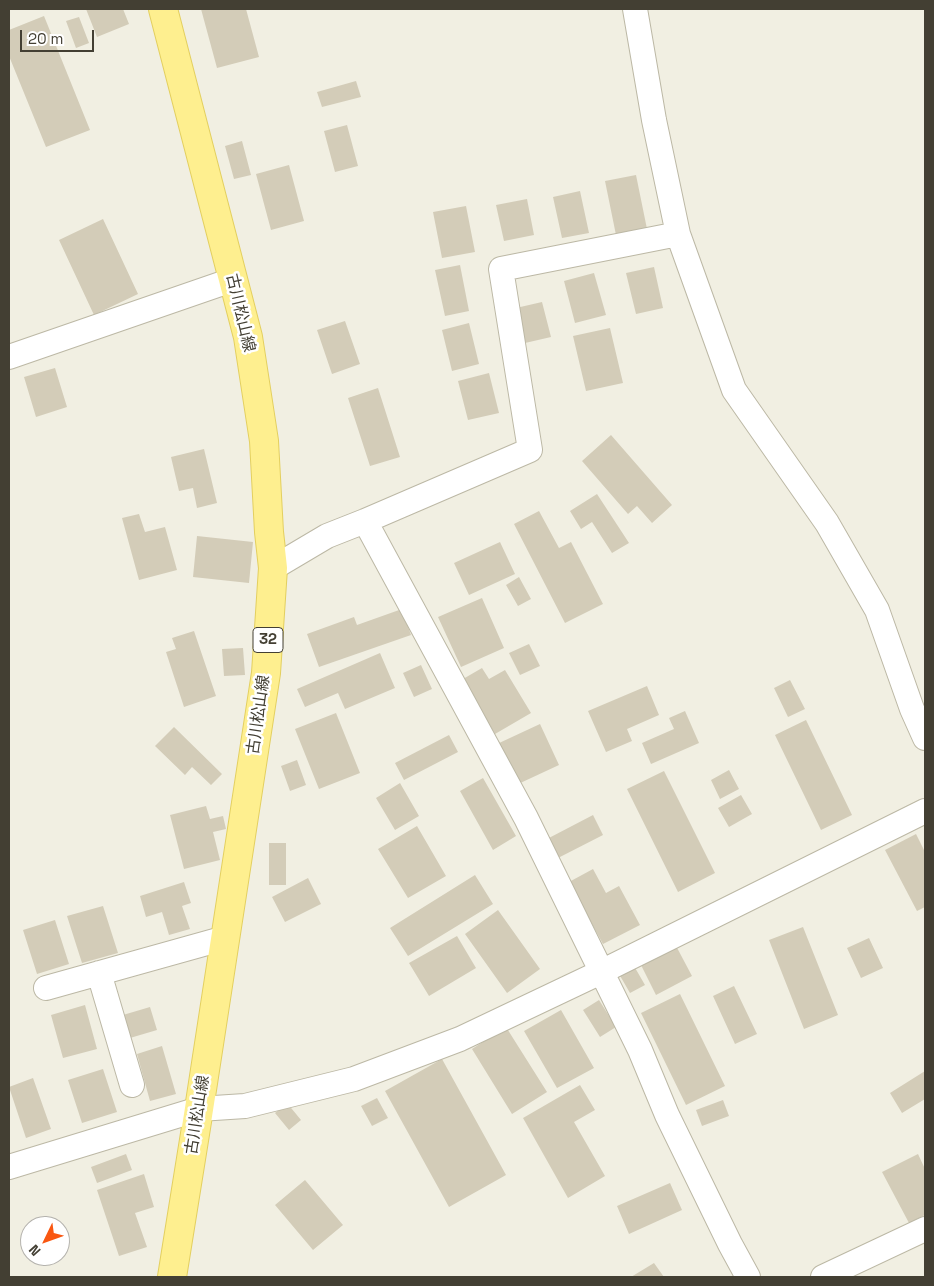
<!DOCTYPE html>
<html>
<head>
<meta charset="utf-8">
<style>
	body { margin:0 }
	#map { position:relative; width:934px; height:1286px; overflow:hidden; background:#f1efe2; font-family:"Space Grotesk",sans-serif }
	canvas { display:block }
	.frame { position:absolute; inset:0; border:10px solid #433f33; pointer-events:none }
	.north { position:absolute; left:20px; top:1216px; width:50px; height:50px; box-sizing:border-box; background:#fff; border:1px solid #b4b2ad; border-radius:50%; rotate:228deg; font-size:14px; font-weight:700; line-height:20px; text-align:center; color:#433f33 }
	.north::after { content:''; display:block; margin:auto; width:18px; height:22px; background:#f95711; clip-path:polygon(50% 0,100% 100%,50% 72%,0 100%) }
	.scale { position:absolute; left:20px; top:30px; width:74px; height:22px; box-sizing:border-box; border:2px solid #433f33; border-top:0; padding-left:6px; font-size:15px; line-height:18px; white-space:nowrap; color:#433f33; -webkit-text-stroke:4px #fff; paint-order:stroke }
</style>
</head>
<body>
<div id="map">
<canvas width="934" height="1286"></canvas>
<div class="frame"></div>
<div class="north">N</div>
<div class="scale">20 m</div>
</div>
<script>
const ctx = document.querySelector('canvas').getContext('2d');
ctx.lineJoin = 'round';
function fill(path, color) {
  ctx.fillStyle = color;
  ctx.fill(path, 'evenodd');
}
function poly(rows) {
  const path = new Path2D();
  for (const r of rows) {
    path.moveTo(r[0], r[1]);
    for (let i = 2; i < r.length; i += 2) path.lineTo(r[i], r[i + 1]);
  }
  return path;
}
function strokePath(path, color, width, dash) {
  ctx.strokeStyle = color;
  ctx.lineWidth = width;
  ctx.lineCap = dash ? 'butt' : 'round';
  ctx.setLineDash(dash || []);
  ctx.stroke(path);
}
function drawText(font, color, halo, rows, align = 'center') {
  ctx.font = font + ' "Space Grotesk","Noto Sans JP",sans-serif';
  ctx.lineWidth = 5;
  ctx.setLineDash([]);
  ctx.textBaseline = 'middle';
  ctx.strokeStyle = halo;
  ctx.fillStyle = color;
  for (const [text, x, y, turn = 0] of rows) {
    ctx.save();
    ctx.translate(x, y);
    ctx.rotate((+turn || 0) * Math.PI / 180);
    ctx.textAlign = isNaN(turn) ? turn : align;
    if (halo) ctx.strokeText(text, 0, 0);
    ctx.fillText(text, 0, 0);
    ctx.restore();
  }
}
const building = poly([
	[86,9,123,9,129,24,97,37],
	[201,9,246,9,259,57,217,68],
	[44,16,90,130,46,147,9,56,9,30],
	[79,17,89,43,76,48,66,21],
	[356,81,361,97,322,107,317,92],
	[347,125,358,166,335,172,324,131],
	[242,141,251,175,234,179,225,146],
	[289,165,304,221,271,230,256,174],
	[636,175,647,229,616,235,605,181],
	[580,191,589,233,562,238,553,197],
	[527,199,534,235,504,241,496,205],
	[466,206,475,252,442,258,433,212],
	[103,219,138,294,94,315,59,240],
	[460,265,469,311,445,316,435,270],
	[654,267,663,308,636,314,626,273],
	[594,273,606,315,575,323,564,281],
	[542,302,551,337,525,343,516,308],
	[345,321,360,364,332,374,317,330],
	[469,323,479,364,452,371,442,330],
	[610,328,623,383,586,391,573,336],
	[55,368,67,407,36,417,24,377],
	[489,373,499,413,468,420,458,381],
	[378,388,400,457,370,466,348,398],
	[611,435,672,505,652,523,637,506,628,514,582,461],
	[204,449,217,503,197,508,193,488,179,491,171,457],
	[597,494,629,543,612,553,592,522,581,529,570,511],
	[539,511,559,548,571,542,603,604,565,623,514,524],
	[139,514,145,532,165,527,177,570,139,580,122,518],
	[197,536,253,542,249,583,193,577],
	[500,542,515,574,469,595,454,563],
	[519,577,531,599,518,606,506,585],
	[482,598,504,648,461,667,438,617],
	[402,609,411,635,319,667,307,634,354,617,357,625],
	[194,631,216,696,184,707,166,652,176,649,172,638],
	[529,644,540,666,520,675,509,653],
	[243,648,245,675,224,676,222,649],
	[380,653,395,688,345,709,338,693,305,707,297,689],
	[421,665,432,689,414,697,403,673],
	[482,668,489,679,505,670,531,713,495,734,463,679],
	[790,680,805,709,788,717,774,688],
	[647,686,659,715,627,729,632,741,606,752,588,711],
	[685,711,699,743,651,764,642,743,674,729,669,718],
	[336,713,360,773,319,789,295,729],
	[806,720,852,815,821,830,775,735],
	[540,724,559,765,516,785,497,744],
	[174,727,222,774,211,785,192,767,185,775,155,746],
	[449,735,458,752,404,780,395,763],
	[297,760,306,785,290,791,281,766],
	[729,770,739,789,720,799,711,780],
	[664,771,715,873,678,892,627,789],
	[483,778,516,836,493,850,460,791],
	[400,783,419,816,395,830,376,798],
	[741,795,752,814,729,827,718,808],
	[206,806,210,819,223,816,226,829,213,832,220,860,184,869,170,815],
	[593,815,603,835,558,858,547,839],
	[417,826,446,876,408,898,378,849],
	[916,834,925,852,925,907,917,911,885,850],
	[269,843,286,843,286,885,269,885],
	[593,869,606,893,619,886,640,925,603,944,569,882],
	[475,875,493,904,408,956,390,928],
	[308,878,321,904,285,922,272,897],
	[184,882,191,903,182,906,190,929,169,935,162,912,146,917,140,896],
	[103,906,118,953,82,963,67,916],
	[498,910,540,969,507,993,465,934],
	[55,920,69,964,37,974,23,930],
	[803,927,838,1015,804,1029,769,940],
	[457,936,476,968,429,996,409,963],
	[869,938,883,968,861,978,847,948],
	[675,944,692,976,656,995,640,963],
	[634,966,645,985,630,993,619,974],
	[734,986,757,1034,735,1044,713,996],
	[680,994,725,1086,686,1105,641,1013],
	[599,1000,616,1027,600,1037,583,1010],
	[85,1005,97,1049,63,1058,51,1015],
	[150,1007,157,1030,130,1038,123,1015],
	[561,1010,594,1068,557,1088,524,1031],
	[506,1027,547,1092,512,1114,472,1049],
	[162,1046,176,1094,150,1101,137,1054],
	[442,1059,506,1175,449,1207,385,1091],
	[103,1069,117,1112,82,1123,68,1080],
	[925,1071,925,1099,902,1113,890,1093],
	[33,1078,51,1129,26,1138,9,1087],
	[580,1085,595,1110,574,1122,605,1176,568,1198,523,1118],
	[377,1098,388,1118,372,1126,361,1106],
	[723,1100,729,1116,702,1126,696,1110],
	[287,1103,301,1120,289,1130,275,1113],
	[126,1154,132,1170,97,1183,91,1167],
	[918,1154,925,1169,925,1215,909,1223,882,1172],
	[144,1174,154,1207,135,1213,147,1247,119,1256,97,1190],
	[305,1180,343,1225,313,1250,275,1205],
	[670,1183,682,1210,629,1234,617,1206],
	[654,1263,664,1277,631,1277]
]);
const minor = poly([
	[635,9,654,120,678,234,734,390,827,523,877,610,912,709,925,738],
	[9,357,232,280],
	[365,521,526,818,640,1050,667,1115,730,1244,748,1277],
	[273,568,327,536,365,521,530,450,501,269,678,234],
	[99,973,132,1085],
	[46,988,225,938],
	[9,1167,199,1109,245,1106,354,1079,460,1039,601,972,925,811],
	[823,1277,925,1229]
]);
const major = poly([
	[163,9,248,337,264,441,269,532,273,568,266,673,199,1109,172,1277]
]);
const shields = [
	[268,640,30]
];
const shieldNames = [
	["32",268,640]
];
const streetNames = [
	["古川松山線",240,313,77],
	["古川松山線",259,715,-82],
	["古川松山線",198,1115,-81]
];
fill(building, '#d3ccb8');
strokePath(minor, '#bcb8a5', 26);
strokePath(major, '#e3cf5f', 30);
strokePath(minor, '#fff', 24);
strokePath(major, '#feef8f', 28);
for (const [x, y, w] of shields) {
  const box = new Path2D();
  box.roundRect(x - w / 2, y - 12.5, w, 25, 4);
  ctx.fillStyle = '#fff';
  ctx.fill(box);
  strokePath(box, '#433f33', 1);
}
drawText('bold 15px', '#433f33', null, shieldNames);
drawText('16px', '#433f33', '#fff', streetNames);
</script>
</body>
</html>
